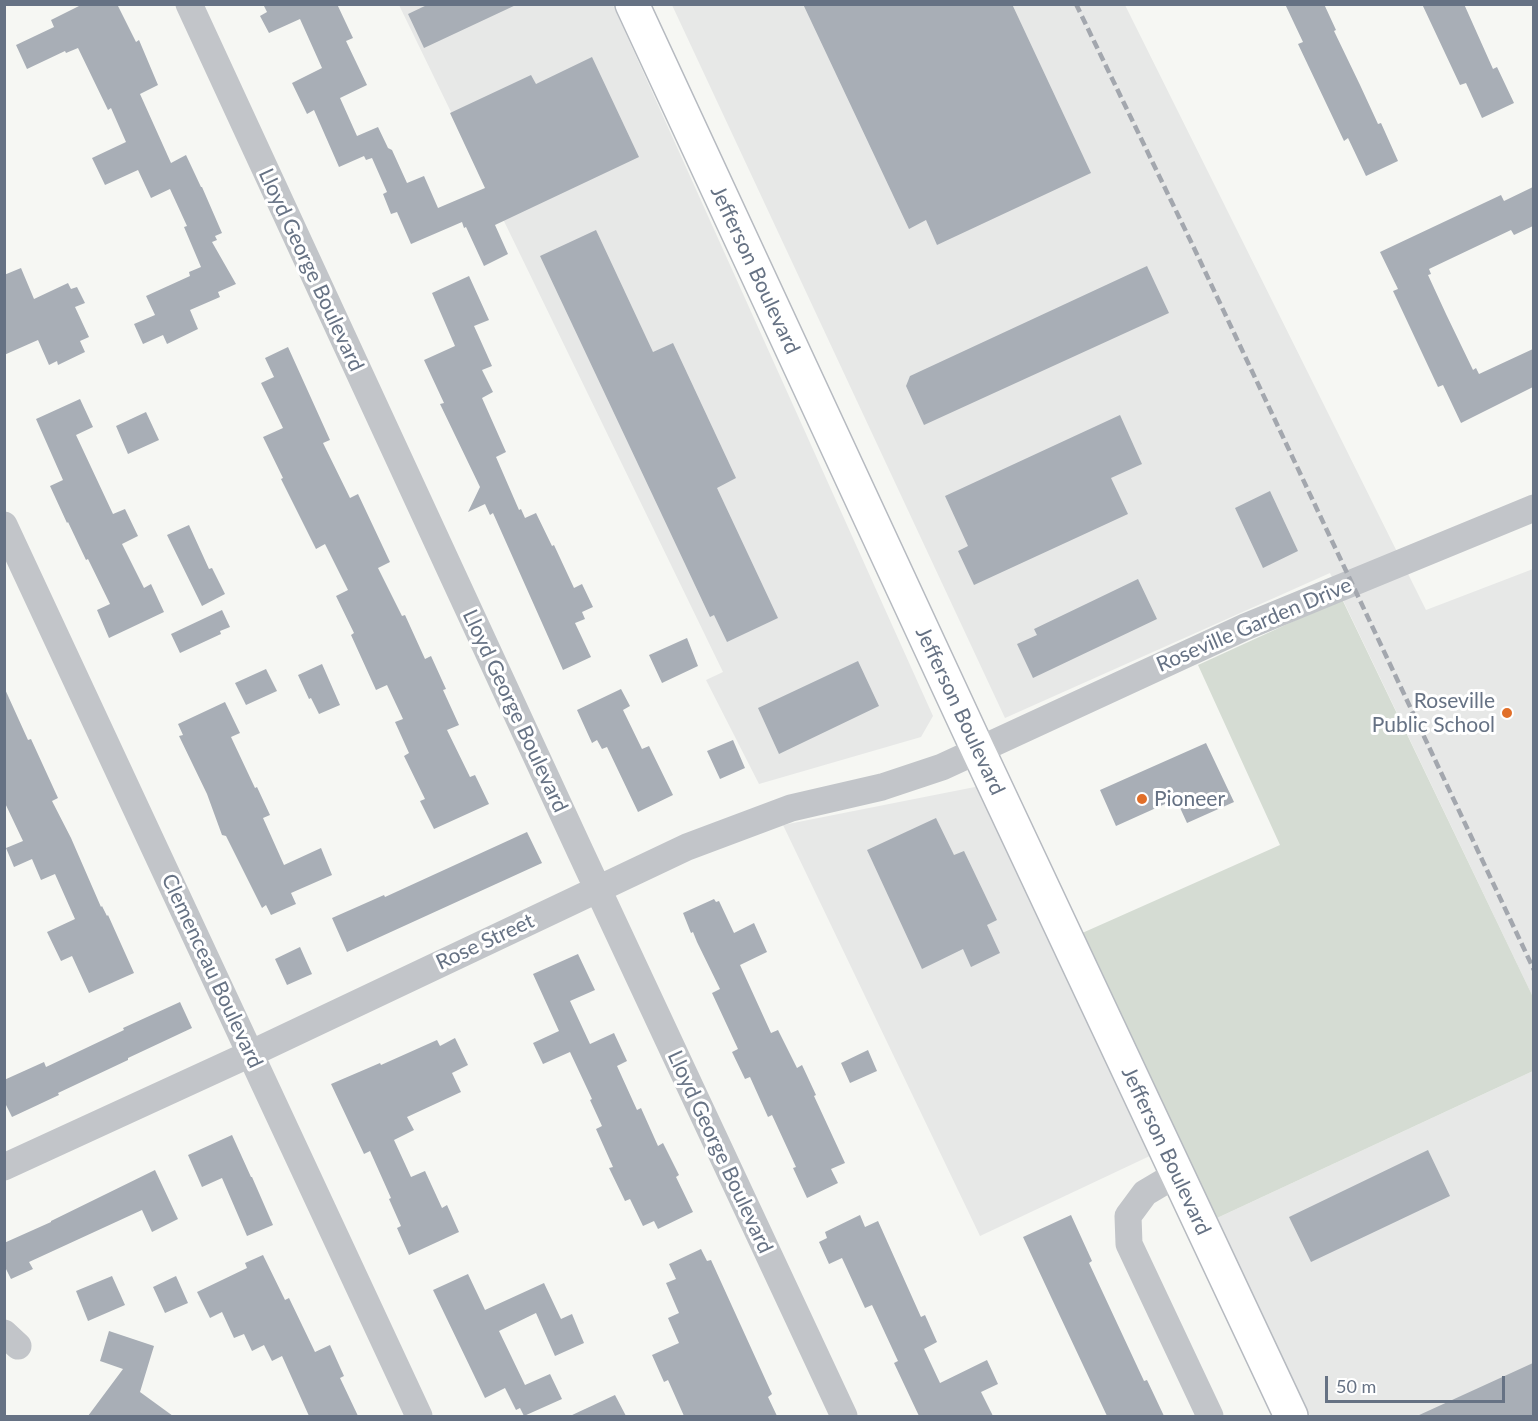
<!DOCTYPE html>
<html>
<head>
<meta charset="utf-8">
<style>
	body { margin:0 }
	#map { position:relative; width:1538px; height:1421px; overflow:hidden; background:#f6f7f3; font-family:Lato,sans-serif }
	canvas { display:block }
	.frame { position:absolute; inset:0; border:6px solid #667284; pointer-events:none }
	.scale { position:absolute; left:1325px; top:1376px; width:180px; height:27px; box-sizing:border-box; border:3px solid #667284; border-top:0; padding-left:8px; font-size:18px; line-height:21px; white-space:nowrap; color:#667284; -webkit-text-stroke:4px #fff; paint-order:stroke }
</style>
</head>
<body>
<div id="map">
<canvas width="1538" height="1421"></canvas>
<div class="frame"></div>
<div class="scale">50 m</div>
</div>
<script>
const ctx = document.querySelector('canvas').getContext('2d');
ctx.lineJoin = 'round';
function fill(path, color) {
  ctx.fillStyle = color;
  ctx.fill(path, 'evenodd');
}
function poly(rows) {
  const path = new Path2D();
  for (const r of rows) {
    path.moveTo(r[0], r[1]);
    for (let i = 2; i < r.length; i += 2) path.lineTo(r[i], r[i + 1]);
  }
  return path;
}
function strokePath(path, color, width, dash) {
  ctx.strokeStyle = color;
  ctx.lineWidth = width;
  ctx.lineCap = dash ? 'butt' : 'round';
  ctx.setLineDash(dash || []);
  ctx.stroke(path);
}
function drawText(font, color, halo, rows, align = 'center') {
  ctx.font = font + ' Lato,sans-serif';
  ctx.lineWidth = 6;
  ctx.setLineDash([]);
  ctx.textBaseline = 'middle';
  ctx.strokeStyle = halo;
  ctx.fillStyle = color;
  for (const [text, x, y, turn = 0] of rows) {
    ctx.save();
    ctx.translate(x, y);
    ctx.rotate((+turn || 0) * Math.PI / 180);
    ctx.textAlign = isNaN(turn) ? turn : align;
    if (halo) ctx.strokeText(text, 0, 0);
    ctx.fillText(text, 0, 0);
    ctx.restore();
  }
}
const built = poly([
	[399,5,613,5,933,716,921,737,759,784,706,680,723,672],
	[672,5,1125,5,1426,610,1533,569,1533,997,1330,573,1005,718],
	[980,786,1154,1154,980,1236,783,825],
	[1533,1071,1533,1416,1310,1416,1217,1218]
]);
const green = poly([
	[1342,599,1533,997,1533,1071,1217,1218,1080,934,1280,845,1198,665]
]);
const building = poly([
	[83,4,117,4,136,42,139,40,158,85,140,94,171,163,186,155,201,187,202,187,222,233,215,236,217,240,212,242,236,284,218,292,220,297,190,310,198,329,167,344,163,335,143,344,134,324,155,315,146,296,190,276,189,272,201,267,184,227,187,226,170,189,151,198,138,170,105,185,92,158,126,142,111,108,108,110,78,48,66,53,65,51,27,69,16,45,54,27,51,20],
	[263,4,337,4,353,38,346,41,367,85,340,98,357,136,378,127,388,148,392,150,407,183,424,176,438,208,485,188,450,113,531,75,536,84,592,57,639,157,495,225,508,254,484,266,466,227,464,228,462,222,411,244,397,212,391,214,383,194,387,192,372,158,366,160,364,156,339,167,314,110,307,114,292,83,322,68,300,19,269,33,260,16,267,12],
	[429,4,518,4,424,48,408,14],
	[803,4,1012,4,1091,173,937,245,926,220,909,229],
	[1285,4,1324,4,1336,30,1334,31,1360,85,1378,124,1381,123,1398,161,1366,176,1348,138,1344,141,1298,44,1303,42],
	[1422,4,1464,4,1493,69,1497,67,1514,103,1482,118,1466,83,1460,85],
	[1533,187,1533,226,1514,235,1511,230,1429,269,1431,274,1428,275,1446,314,1473,370,1476,368,1479,374,1533,349,1533,387,1461,423,1443,385,1438,387,1393,291,1398,289,1380,252,1501,195,1504,201],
	[596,230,653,352,673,343,736,478,717,488,778,618,727,642,714,615,710,617,540,256],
	[1147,266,1169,313,924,425,906,386,910,376],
	[21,268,34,299,68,283,71,289,77,287,85,303,75,307,89,337,80,341,85,352,58,365,57,361,49,365,38,340,4,355,4,275],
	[469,276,489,320,474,326,492,366,482,370,493,392,482,398,506,452,496,457,519,510,521,509,525,518,536,513,552,546,554,545,574,588,582,584,593,607,582,612,585,619,575,623,591,657,563,670,493,513,490,515,485,504,468,512,480,487,440,404,444,403,424,360,455,346,432,293],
	[288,347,330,440,323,443,350,498,358,494,390,562,378,568,402,616,405,615,425,659,431,656,446,689,443,690,459,725,447,730,470,777,475,775,489,804,434,829,420,801,425,799,404,756,409,753,395,722,403,719,387,685,376,690,351,635,354,633,336,596,348,590,325,544,316,549,281,479,283,478,263,437,283,428,261,383,274,377,265,358],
	[80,399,93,427,76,435,113,514,125,509,138,536,122,544,144,588,151,584,164,612,109,638,97,610,110,604,88,559,86,560,68,522,67,523,50,486,63,480,36,419],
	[146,412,159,440,128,454,116,426],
	[1120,415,1142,464,1111,478,1128,514,974,585,958,551,968,546,945,496],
	[1270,491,1298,551,1263,568,1235,508],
	[189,525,209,569,212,568,225,594,202,606,167,535],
	[1138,579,1157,619,1033,678,1017,644,1037,635,1034,629],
	[222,610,230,627,220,631,221,634,180,653,171,634],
	[687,638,698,666,662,683,649,655],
	[858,661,879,706,779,754,758,708],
	[322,664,340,705,319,714,311,698,309,699,298,675],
	[266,669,277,691,246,705,235,683],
	[4,687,28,740,31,739,58,798,52,801,71,838,101,907,102,906,107,916,108,915,134,973,89,993,72,956,61,961,47,932,75,919,55,874,41,880,32,859,14,867,6,848,23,841,4,801],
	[621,689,630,706,623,710,642,749,649,746,673,795,638,812,607,747,602,749,597,740,592,743,577,710],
	[225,702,240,733,231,737,255,788,257,787,270,815,263,818,284,865,321,848,332,875,291,893,296,904,271,915,266,905,262,908,226,836,222,835,207,794,179,736,183,735,178,724],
	[733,740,745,768,720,779,707,751],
	[1206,743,1234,802,1187,823,1176,799,1116,826,1100,790],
	[936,818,954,855,964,851,997,920,987,925,1000,953,971,967,963,949,922,969,867,850],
	[527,832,542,863,347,952,332,918,384,895,385,897],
	[714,899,716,902,719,901,734,933,754,923,767,952,740,965,771,1033,778,1030,797,1068,802,1065,816,1095,814,1096,845,1163,831,1169,838,1183,807,1198,793,1168,796,1167,772,1115,768,1117,750,1077,745,1079,732,1052,738,1049,712,993,720,989,697,942,693,932,691,933,683,913],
	[300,947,312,974,287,985,275,959],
	[578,954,595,990,570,1001,590,1044,614,1033,627,1061,617,1066,637,1110,641,1108,658,1146,663,1143,679,1175,676,1177,693,1212,658,1229,654,1221,643,1226,630,1199,625,1201,609,1168,613,1167,596,1129,602,1126,590,1100,592,1099,570,1052,543,1064,533,1043,559,1031,533,974],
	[180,1002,192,1028,128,1058,128,1060,58,1093,59,1095,12,1117,4,1101,4,1080,44,1062,46,1067,124,1030,123,1028],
	[455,1038,468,1065,452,1073,461,1092,407,1117,414,1130,394,1140,411,1177,425,1171,442,1208,447,1205,459,1232,409,1255,397,1228,401,1226,389,1199,391,1198,370,1151,364,1154,331,1084,380,1063,381,1065,437,1040,440,1046],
	[868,1050,877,1071,850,1083,841,1063],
	[232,1135,251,1177,252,1177,273,1225,247,1236,222,1178,202,1187,188,1155],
	[1428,1150,1450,1196,1311,1262,1289,1217],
	[155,1170,178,1219,152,1232,142,1210,29,1262,33,1269,11,1279,4,1265,4,1243,51,1222,51,1221],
	[860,1215,865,1227,878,1221,921,1317,925,1315,937,1342,924,1349,940,1383,987,1360,998,1384,981,1392,993,1416,919,1416,894,1363,898,1361,872,1305,865,1308,842,1258,829,1264,819,1242,827,1238,825,1232],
	[1071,1215,1092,1261,1089,1263,1144,1381,1147,1380,1164,1416,1107,1416,1051,1297,1023,1237],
	[701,1249,707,1261,711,1260,772,1394,768,1397,777,1416,684,1416,668,1380,664,1382,652,1355,679,1343,668,1318,679,1313,666,1283,676,1279,669,1264],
	[263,1255,285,1300,289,1298,315,1352,330,1345,344,1376,340,1378,358,1416,309,1416,282,1356,272,1361,264,1345,252,1351,244,1334,234,1338,222,1312,210,1318,197,1292,247,1268,245,1263],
	[468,1274,485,1310,544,1283,561,1319,572,1314,584,1343,555,1356,536,1313,499,1331,525,1385,550,1374,562,1399,524,1416,520,1408,516,1410,505,1388,485,1398,433,1290],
	[112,1276,125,1305,88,1321,76,1291],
	[176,1276,188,1303,165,1313,153,1287],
	[109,1331,154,1346,140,1392,173,1416,88,1416,123,1369,100,1361],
	[1533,1363,1533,1416,1417,1416],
	[615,1395,626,1416,570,1416]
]);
const street = poly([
	[189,4,580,851,844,1416],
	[4,525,419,1416],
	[4,1167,250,1054,687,847,791,808,882,787,942,767,1245,627,1534,508],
	[1177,1174,1145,1193,1128,1216,1129,1244,1210,1416],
	[4,1333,18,1346]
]);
const secondary = poly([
	[632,4,978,750,1291,1416]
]);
const rail = poly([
	[1076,4,1194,248,1534,970]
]);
const markers = [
	[1507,713,6,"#e16f29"],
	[1142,799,6,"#e16f29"]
];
const streetNames = [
	["Lloyd George Boulevard",311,270,65],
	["Jefferson Boulevard",755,270,65],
	["Roseville Garden Drive",1254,625,-23],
	["Lloyd George Boulevard",515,711,65],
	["Jefferson Boulevard",960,711,65],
	["Rose Street",485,942,-25],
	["Clemenceau Boulevard",212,971,65],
	["Jefferson Boulevard",1166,1151,65],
	["Lloyd George Boulevard",720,1152,65]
];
const poiNames = [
	["Roseville",1495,701],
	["Public School",1495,725],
	["Pioneer",1154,799,"left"]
];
fill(built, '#e7e8e7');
fill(green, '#d5dcd3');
fill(building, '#a8aeb6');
strokePath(secondary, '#b6bac0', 36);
strokePath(street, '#c2c5c9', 27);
strokePath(secondary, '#fff', 33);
strokePath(rail, '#a3a7ae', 4.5, [9, 4.5]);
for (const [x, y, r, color] of markers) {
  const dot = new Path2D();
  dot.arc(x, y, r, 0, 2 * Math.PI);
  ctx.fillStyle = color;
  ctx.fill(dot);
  strokePath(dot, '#fff', 2);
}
drawText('21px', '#667284', '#fff', streetNames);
drawText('21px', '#667284', '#fff', poiNames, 'right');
</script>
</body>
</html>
